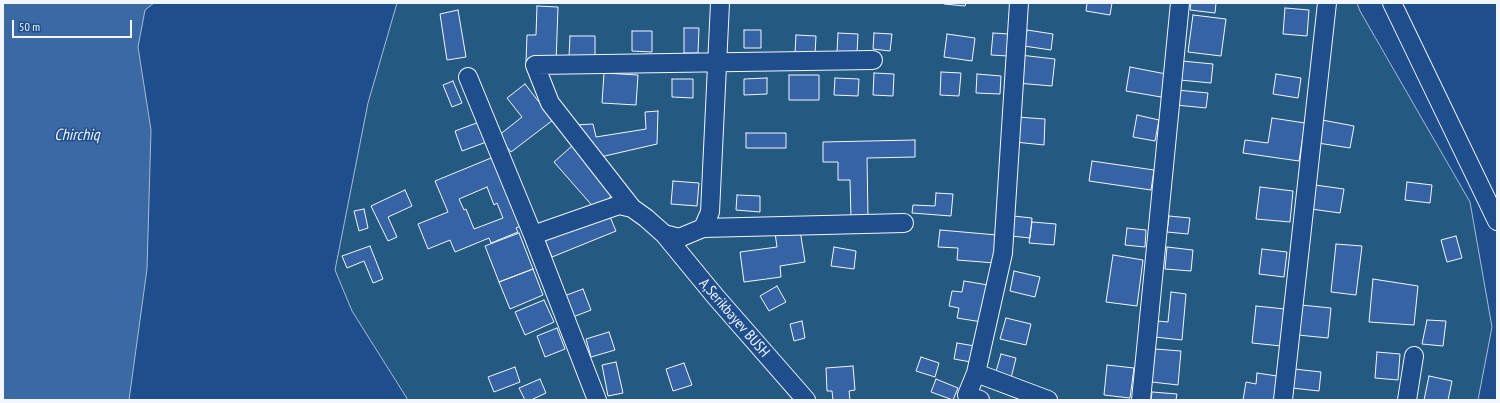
<!DOCTYPE html>
<html>
<head>
<meta charset="utf-8">
<style>
	body { margin:0 }
	#map { position:relative; width:1500px; height:403px; overflow:hidden; background:#1f4e8c; font-family:"PT Sans Narrow",sans-serif }
	canvas { display:block }
	.frame { position:absolute; inset:0; border:4px solid #f2f6ff; pointer-events:none }
	.scale { position:absolute; left:12px; top:20px; width:120px; height:18px; box-sizing:border-box; border:2px solid #f2f6ff; border-top:0; padding-left:5px; font-size:12px; line-height:14px; white-space:nowrap; color:#f2f6ff; -webkit-text-stroke:3px #1f4e8c; paint-order:stroke }
</style>
</head>
<body>
<div id="map">
<canvas width="1500" height="403"></canvas>
<div class="frame"></div>
<div class="scale">50 m</div>
</div>
<script>
const ctx = document.querySelector('canvas').getContext('2d');
ctx.lineJoin = 'round';
function fill(path, color) {
  ctx.fillStyle = color;
  ctx.fill(path, 'evenodd');
}
function poly(rows) {
  const path = new Path2D();
  for (const r of rows) {
    path.moveTo(r[0], r[1]);
    for (let i = 2; i < r.length; i += 2) path.lineTo(r[i], r[i + 1]);
  }
  return path;
}
function strokePath(path, color, width, dash) {
  ctx.strokeStyle = color;
  ctx.lineWidth = width;
  ctx.lineCap = dash ? 'butt' : 'round';
  ctx.setLineDash(dash || []);
  ctx.stroke(path);
}
function drawText(font, color, halo, rows, align = 'center') {
  ctx.font = font + ' "PT Sans Narrow",sans-serif';
  ctx.lineWidth = 3;
  ctx.setLineDash([]);
  ctx.textBaseline = 'middle';
  ctx.strokeStyle = halo;
  ctx.fillStyle = color;
  for (const [text, x, y, turn = 0] of rows) {
    ctx.save();
    ctx.translate(x, y);
    ctx.rotate((+turn || 0) * Math.PI / 180);
    ctx.textAlign = isNaN(turn) ? turn : align;
    if (halo) ctx.strokeText(text, 0, 0);
    ctx.fillText(text, 0, 0);
    ctx.restore();
  }
}
const green = poly([
	[397,3,1357,3,1360,11,1470,202,1492,327,1478,400,408,400,352,311,335,270,368,103,397,3]
]);
const water = poly([
	[3,3,154,3,145,10,138,47,151,130,147,269,129,400,3,400,3,3]
]);
const building = poly([
	[944,3,966,3,965,6,944,4,944,3],
	[1087,3,1112,3,1110,15,1086,11,1087,3],
	[1191,3,1216,3,1215,13,1190,10,1191,3],
	[537,6,558,7,556,63,526,62,527,35,536,35,537,6],
	[1285,8,1309,10,1307,36,1283,34,1285,8],
	[458,10,466,57,447,60,440,14,458,10],
	[1193,15,1226,19,1221,56,1188,52,1193,15],
	[684,28,699,28,698,53,684,53,684,28],
	[744,30,761,30,761,48,744,48,744,30],
	[1027,30,1053,34,1051,50,1024,46,1027,30],
	[632,31,652,31,652,52,632,51,632,31],
	[838,33,858,34,857,54,837,53,838,33],
	[874,33,892,34,890,51,873,49,874,33],
	[993,33,1009,34,1008,56,991,55,993,33],
	[947,34,975,38,972,61,944,57,947,34],
	[796,35,816,36,815,54,795,53,796,35],
	[570,36,595,36,595,58,569,57,570,36],
	[1020,55,1055,59,1052,86,1017,83,1020,55],
	[1182,61,1213,64,1211,83,1180,80,1182,61],
	[1130,67,1166,74,1161,97,1126,91,1130,67],
	[941,72,961,73,959,96,940,95,941,72],
	[604,73,638,75,636,105,602,103,604,73],
	[874,73,894,74,893,96,873,95,874,73],
	[977,74,1001,76,1000,94,976,93,977,74],
	[1276,74,1301,78,1298,98,1273,94,1276,74],
	[789,75,819,75,819,100,789,100,789,75],
	[767,78,767,94,744,95,744,79,767,78],
	[835,78,859,79,858,96,834,95,835,78],
	[672,79,693,79,693,98,672,97,672,79],
	[453,81,462,103,452,107,443,85,453,81],
	[525,84,553,120,511,152,498,136,522,117,507,98,525,84],
	[1177,90,1208,93,1206,108,1176,105,1177,90],
	[658,111,657,144,596,158,574,125,593,124,596,137,646,129,645,112,658,111],
	[1137,115,1159,120,1155,141,1133,137,1137,115],
	[1017,117,1045,119,1044,145,1015,142,1017,117],
	[1272,118,1305,123,1299,161,1243,153,1245,140,1268,143,1272,118],
	[1322,120,1354,126,1350,148,1318,143,1322,120],
	[482,121,489,141,462,151,455,131,482,121],
	[746,133,786,133,786,148,746,148,746,133],
	[915,140,915,157,867,158,868,218,851,218,850,180,838,180,838,162,823,162,823,142,915,140],
	[573,145,616,192,596,210,554,162,573,145],
	[496,156,523,225,516,228,518,232,491,243,489,238,455,252,450,240,428,249,418,224,448,212,435,181,496,156],
	[487,187,494,205,497,203,503,218,474,229,466,209,464,210,459,199,487,187],
	[1092,161,1154,170,1151,190,1089,181,1092,161],
	[673,181,699,183,697,206,671,204,673,181],
	[1407,182,1432,185,1430,203,1405,200,1407,182],
	[1315,185,1344,189,1340,213,1311,209,1315,185],
	[1260,187,1293,191,1290,222,1256,219,1260,187],
	[405,190,412,206,388,217,397,237,388,241,371,206,405,190],
	[936,193,953,194,951,216,912,213,913,205,935,206,936,193],
	[737,195,760,196,760,212,736,210,737,195],
	[364,209,368,228,359,231,354,211,364,209],
	[608,212,616,231,552,257,544,238,608,212],
	[1013,216,1032,218,1030,238,1011,236,1013,216],
	[1169,216,1190,218,1188,234,1167,232,1169,216],
	[1032,222,1056,224,1054,245,1029,243,1032,222],
	[1127,228,1146,230,1145,247,1125,245,1127,228],
	[800,230,805,262,780,266,781,277,744,282,740,252,777,247,775,233,800,230],
	[940,230,997,235,995,263,957,260,958,248,938,247,940,230],
	[519,233,533,269,499,282,485,246,519,233],
	[1456,236,1462,258,1447,262,1441,240,1456,236],
	[1336,244,1362,246,1356,295,1331,292,1336,244],
	[370,246,383,279,373,283,364,261,347,268,342,256,370,246],
	[834,247,856,251,854,269,831,266,834,247],
	[1167,247,1193,250,1191,271,1165,269,1167,247],
	[1262,249,1287,252,1284,277,1259,274,1262,249],
	[1113,255,1143,260,1137,306,1106,302,1113,255],
	[533,269,543,295,510,309,499,282,533,269],
	[1014,271,1040,277,1035,297,1010,291,1014,271],
	[1373,279,1418,286,1414,325,1369,322,1373,279],
	[964,281,988,285,982,322,957,318,959,308,949,306,952,291,962,292,964,281],
	[777,286,786,302,769,311,760,296,777,286],
	[583,289,591,310,573,317,564,296,583,289],
	[1171,292,1186,294,1182,340,1155,337,1157,321,1168,322,1171,292],
	[544,300,554,322,525,335,515,312,544,300],
	[1301,305,1331,308,1328,338,1298,335,1301,305],
	[1256,306,1285,309,1281,346,1252,343,1256,306],
	[1006,318,1031,324,1026,345,1000,339,1006,318],
	[1427,320,1446,321,1443,346,1422,344,1427,320],
	[802,321,805,338,794,341,790,324,802,321],
	[557,328,565,349,545,357,537,336,557,328],
	[609,332,615,350,591,357,586,339,609,332],
	[957,343,975,346,971,362,954,359,957,343],
	[1155,349,1181,351,1178,385,1152,382,1155,349],
	[1377,352,1400,354,1398,380,1375,378,1377,352],
	[1001,354,1016,358,1011,378,995,375,1001,354],
	[921,357,939,363,935,377,916,371,921,357],
	[616,362,623,393,608,396,602,365,616,362],
	[684,363,692,385,673,391,666,369,684,363],
	[1107,365,1134,368,1130,398,1104,395,1107,365],
	[853,366,855,390,849,391,850,400,833,400,832,391,827,391,826,368,853,366],
	[515,367,520,382,494,392,488,377,515,367],
	[1294,369,1321,372,1319,391,1292,388,1294,369],
	[1257,373,1277,376,1274,400,1243,400,1246,382,1256,384,1257,373],
	[1429,376,1452,381,1448,400,1424,400,1429,376],
	[540,379,546,393,531,400,525,400,519,388,540,379],
	[936,379,958,388,953,400,931,392,936,379],
	[1152,392,1177,394,1176,400,1151,400,1152,392]
]);
const minor = poly([
	[1392,3,1497,221],
	[468,77,533,235,597,400],
	[632,208,550,103,535,65,873,60],
	[703,228,904,223],
	[664,234,715,296,806,400],
	[533,235,619,205,632,208,646,218,664,234,679,238,703,228,710,212,720,3],
	[976,373,1048,400],
	[980,400,967,395,976,373,1003,253,1019,3],
	[1141,400,1180,3],
	[1283,400,1327,3],
	[1407,400,1414,356]
]);
const streetNames = [
	["A,Serikbayev BUSH",734,318,49]
];
const waterNames = [
	["Chirchiq",77,135]
];
fill(green, '#245a82');
strokePath(green, '#a8bbd7', 1);
fill(water, '#3b69a3');
strokePath(water, '#a8bbd7', 1);
fill(building, '#3563a3');
strokePath(building, '#f2f6ff', 1);
strokePath(minor, '#f2f6ff', 20);
strokePath(minor, '#1f4e8c', 18);
drawText('15px', '#f2f6ff', '#1f4e8c', streetNames);
drawText('italic 16px', '#f2f6ff', '#1f4e8c', waterNames);
</script>
</body>
</html>
